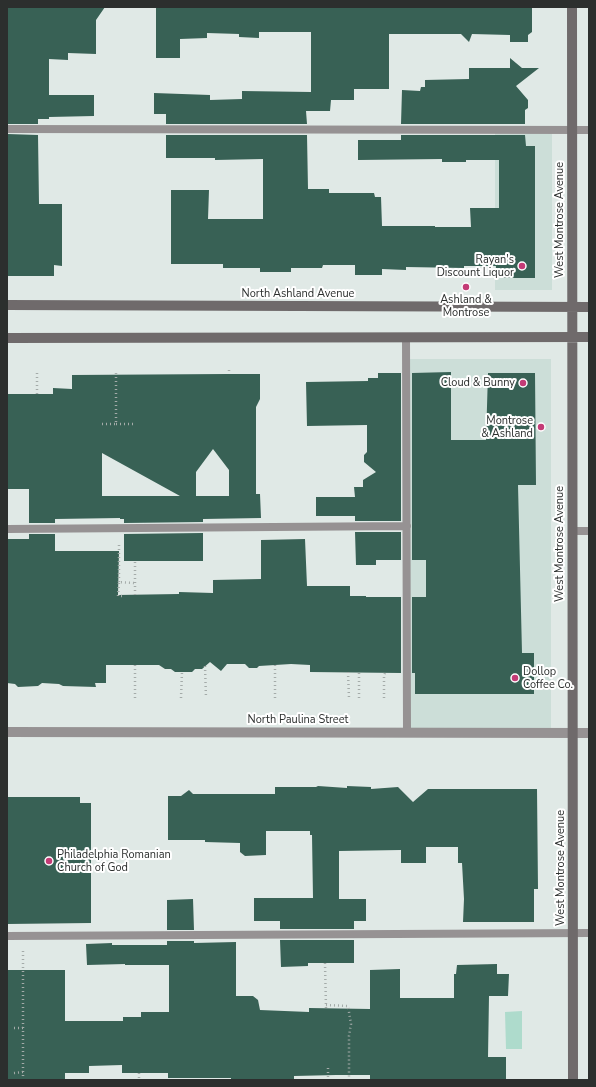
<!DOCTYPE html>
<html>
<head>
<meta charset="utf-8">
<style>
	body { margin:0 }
	#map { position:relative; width:596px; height:1087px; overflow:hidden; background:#e0e9e6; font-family:"Nunito Sans",sans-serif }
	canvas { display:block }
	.frame { position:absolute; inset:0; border:8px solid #2c2f2e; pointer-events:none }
</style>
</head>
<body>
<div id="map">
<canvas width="596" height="1087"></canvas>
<div class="frame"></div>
</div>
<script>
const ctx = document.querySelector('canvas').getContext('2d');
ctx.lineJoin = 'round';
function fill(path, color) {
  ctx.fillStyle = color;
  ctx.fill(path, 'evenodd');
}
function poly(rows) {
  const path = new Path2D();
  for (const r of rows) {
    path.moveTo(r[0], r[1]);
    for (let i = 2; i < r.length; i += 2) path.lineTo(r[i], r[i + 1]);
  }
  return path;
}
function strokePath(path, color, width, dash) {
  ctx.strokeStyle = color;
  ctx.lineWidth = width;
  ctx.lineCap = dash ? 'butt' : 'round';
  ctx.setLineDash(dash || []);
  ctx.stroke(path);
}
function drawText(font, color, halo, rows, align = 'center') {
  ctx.font = font + ' "Nunito Sans",sans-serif';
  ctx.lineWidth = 4;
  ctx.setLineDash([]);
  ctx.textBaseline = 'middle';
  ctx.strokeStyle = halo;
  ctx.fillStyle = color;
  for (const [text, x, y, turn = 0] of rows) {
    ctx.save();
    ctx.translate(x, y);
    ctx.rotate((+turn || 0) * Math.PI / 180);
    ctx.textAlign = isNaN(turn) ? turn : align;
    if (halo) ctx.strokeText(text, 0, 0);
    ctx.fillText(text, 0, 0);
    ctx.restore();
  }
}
const built = poly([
	[495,133,552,133,552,290,495,290],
	[409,359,551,359,551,729,410,730]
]);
const water = poly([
	[522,1011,522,1049,506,1049,505,1012]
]);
const building = poly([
	[7,7,105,7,96,20,96,54,68,53,68,60,49,59,49,95,94,95,94,116,49,117,49,119,38,119,38,124,7,124],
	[156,7,532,7,532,32,528,35,528,42,510,42,510,35,472,34,469,42,461,34,389,34,389,89,354,89,354,100,331,100,330,111,306,111,307,124,166,124,166,114,154,114,154,93,210,95,210,100,242,99,242,91,311,92,311,32,259,32,259,38,239,37,239,34,207,33,207,38,180,39,180,58,156,58],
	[510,58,522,68,539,68,516,86,528,100,528,108,525,110,525,124,401,124,402,90,420,91,421,87,425,87,425,80,469,79,469,68,510,68],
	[7,134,38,135,39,204,62,204,62,266,54,265,54,276,7,276],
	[166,135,307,135,308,189,329,189,329,193,374,193,375,197,381,197,382,226,435,226,435,227,471,227,470,208,499,208,499,160,466,160,466,162,442,162,442,159,358,160,358,140,401,140,401,135,525,135,526,146,535,146,535,278,496,278,496,266,464,266,464,268,406,267,406,270,382,269,382,275,355,275,355,265,323,265,322,268,291,268,291,272,260,272,260,268,223,268,223,264,171,264,171,190,209,190,208,219,263,219,263,159,215,160,215,158,166,158],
	[451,372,451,440,486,440,488,373,535,373,536,485,518,485,522,653,534,653,534,694,415,694,415,673,412,673,412,597,426,597,426,560,412,560,412,373],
	[378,373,401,373,401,521,355,521,355,516,316,516,316,497,355,497,354,487,363,487,363,480,376,472,364,462,364,455,367,452,367,425,307,426,306,382,368,381,368,378,378,378],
	[226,374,260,374,260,399,256,407,256,494,260,494,261,518,203,519,203,522,124,523,124,519,120,519,120,518,55,519,55,523,29,523,29,489,7,489,7,394,53,394,53,388,72,389,72,375],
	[213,449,229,470,229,496,196,496,196,472],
	[102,453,180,496,102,496],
	[355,532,401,532,401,560,376,560,376,565,356,565],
	[203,533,203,561,124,561,124,534],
	[29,534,55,534,55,551,119,551,118,595,179,594,179,592,213,593,213,580,261,579,261,540,305,539,307,586,350,586,350,596,366,596,366,597,401,597,401,673,310,672,310,665,291,664,259,666,257,668,249,668,245,664,227,664,221,671,210,662,202,669,195,669,192,672,175,672,171,669,165,669,159,665,106,665,106,683,95,683,96,687,63,686,59,684,42,683,38,686,18,687,15,684,7,683,7,539,29,539],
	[318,786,347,788,347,786,371,787,371,789,398,787,413,802,428,789,537,789,538,889,534,889,534,922,463,922,464,899,462,863,458,863,458,847,426,847,426,863,401,863,401,850,339,851,339,899,366,899,366,921,354,921,354,929,280,929,280,921,254,921,254,898,313,898,312,835,310,835,310,831,266,831,266,855,245,856,240,852,240,843,205,842,205,840,168,840,168,796,181,796,189,790,193,794,275,794,275,787,316,787],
	[7,797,80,797,80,803,91,803,91,923,7,924],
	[193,899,194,930,167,930,167,900],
	[280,940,354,940,354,963,308,963,308,966,281,967],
	[167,941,194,941,194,943,236,942,236,996,253,996,258,1000,260,1010,309,1012,309,1008,370,1009,370,970,400,969,400,998,454,998,454,974,456,974,457,965,497,964,497,974,509,974,508,996,489,996,488,1057,506,1057,506,1080,370,1080,370,1075,336,1075,294,1076,294,1080,231,1080,231,1078,168,1078,168,1073,122,1073,122,1065,89,1066,89,1073,65,1073,65,1080,7,1080,7,970,65,970,65,1021,123,1021,123,1017,141,1017,141,1012,169,1012,169,965,125,965,125,964,87,965,86,944,112,943,112,945,167,945]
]);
const path = poly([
	[229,370,229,374],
	[37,394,37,370],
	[102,424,116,424,116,370],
	[116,424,135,424],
	[119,582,119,543],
	[135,595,135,561],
	[122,596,118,596,119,582,134,583],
	[275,665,275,698],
	[205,666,206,698],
	[348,672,349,698],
	[135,698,135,665],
	[181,698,182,672],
	[359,698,359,673],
	[384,698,384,676,385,673],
	[325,963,326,1008],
	[326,1005,348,1006,351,1024,349,1036,349,1080],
	[14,1028,23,1028],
	[328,1068,328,1080],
	[14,1073,23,1072],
	[139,1073,139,1080],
	[23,1080,23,951],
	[220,1080,220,1076]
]);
const lane = poly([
	[7,129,589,130],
	[406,338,407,732],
	[7,529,407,526],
	[572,531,589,531],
	[7,936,589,933]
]);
const street = poly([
	[7,732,589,733]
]);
const secondary = poly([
	[572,7,573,1080],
	[7,305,589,307],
	[7,338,589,337]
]);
const markers = [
	[522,266,4,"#c43b76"],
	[466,287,4,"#c43b76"],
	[523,383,4,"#c43b76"],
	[541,427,4,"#c43b76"],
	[515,678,4,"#c43b76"],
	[49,861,4,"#c43b76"]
];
const streetNames = [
	["West Montrose Avenue",560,220,-90],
	["North Ashland Avenue",298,294],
	["West Montrose Avenue",560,544,-90],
	["North Paulina Street",298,720],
	["West Montrose Avenue",561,868,-90]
];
const poiNames = [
	["Rayan's",514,260],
	["Discount Liquor",514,273],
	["Ashland &",466,300,"center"],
	["Montrose",466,313,"center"],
	["Cloud & Bunny",515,383],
	["Montrose",533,421],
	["& Ashland",533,434],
	["Dollop",523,672,"left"],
	["Coffee Co.",523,685,"left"],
	["Philadelphia Romanian",57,855,"left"],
	["Church of God",57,868,"left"]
];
fill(built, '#ccded8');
fill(water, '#aedbcc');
fill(building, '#386155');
strokePath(path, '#a4aba9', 2.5, [1, 3]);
strokePath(lane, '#969293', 8);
strokePath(street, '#969293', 10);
strokePath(secondary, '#6f6a6b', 10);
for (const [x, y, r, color] of markers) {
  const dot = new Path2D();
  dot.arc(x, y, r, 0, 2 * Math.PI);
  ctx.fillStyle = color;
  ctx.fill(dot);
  strokePath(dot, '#fff', 1.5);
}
drawText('11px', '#2c2f2e', '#fff', streetNames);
drawText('11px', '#2c2f2e', '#fff', poiNames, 'right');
</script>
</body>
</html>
